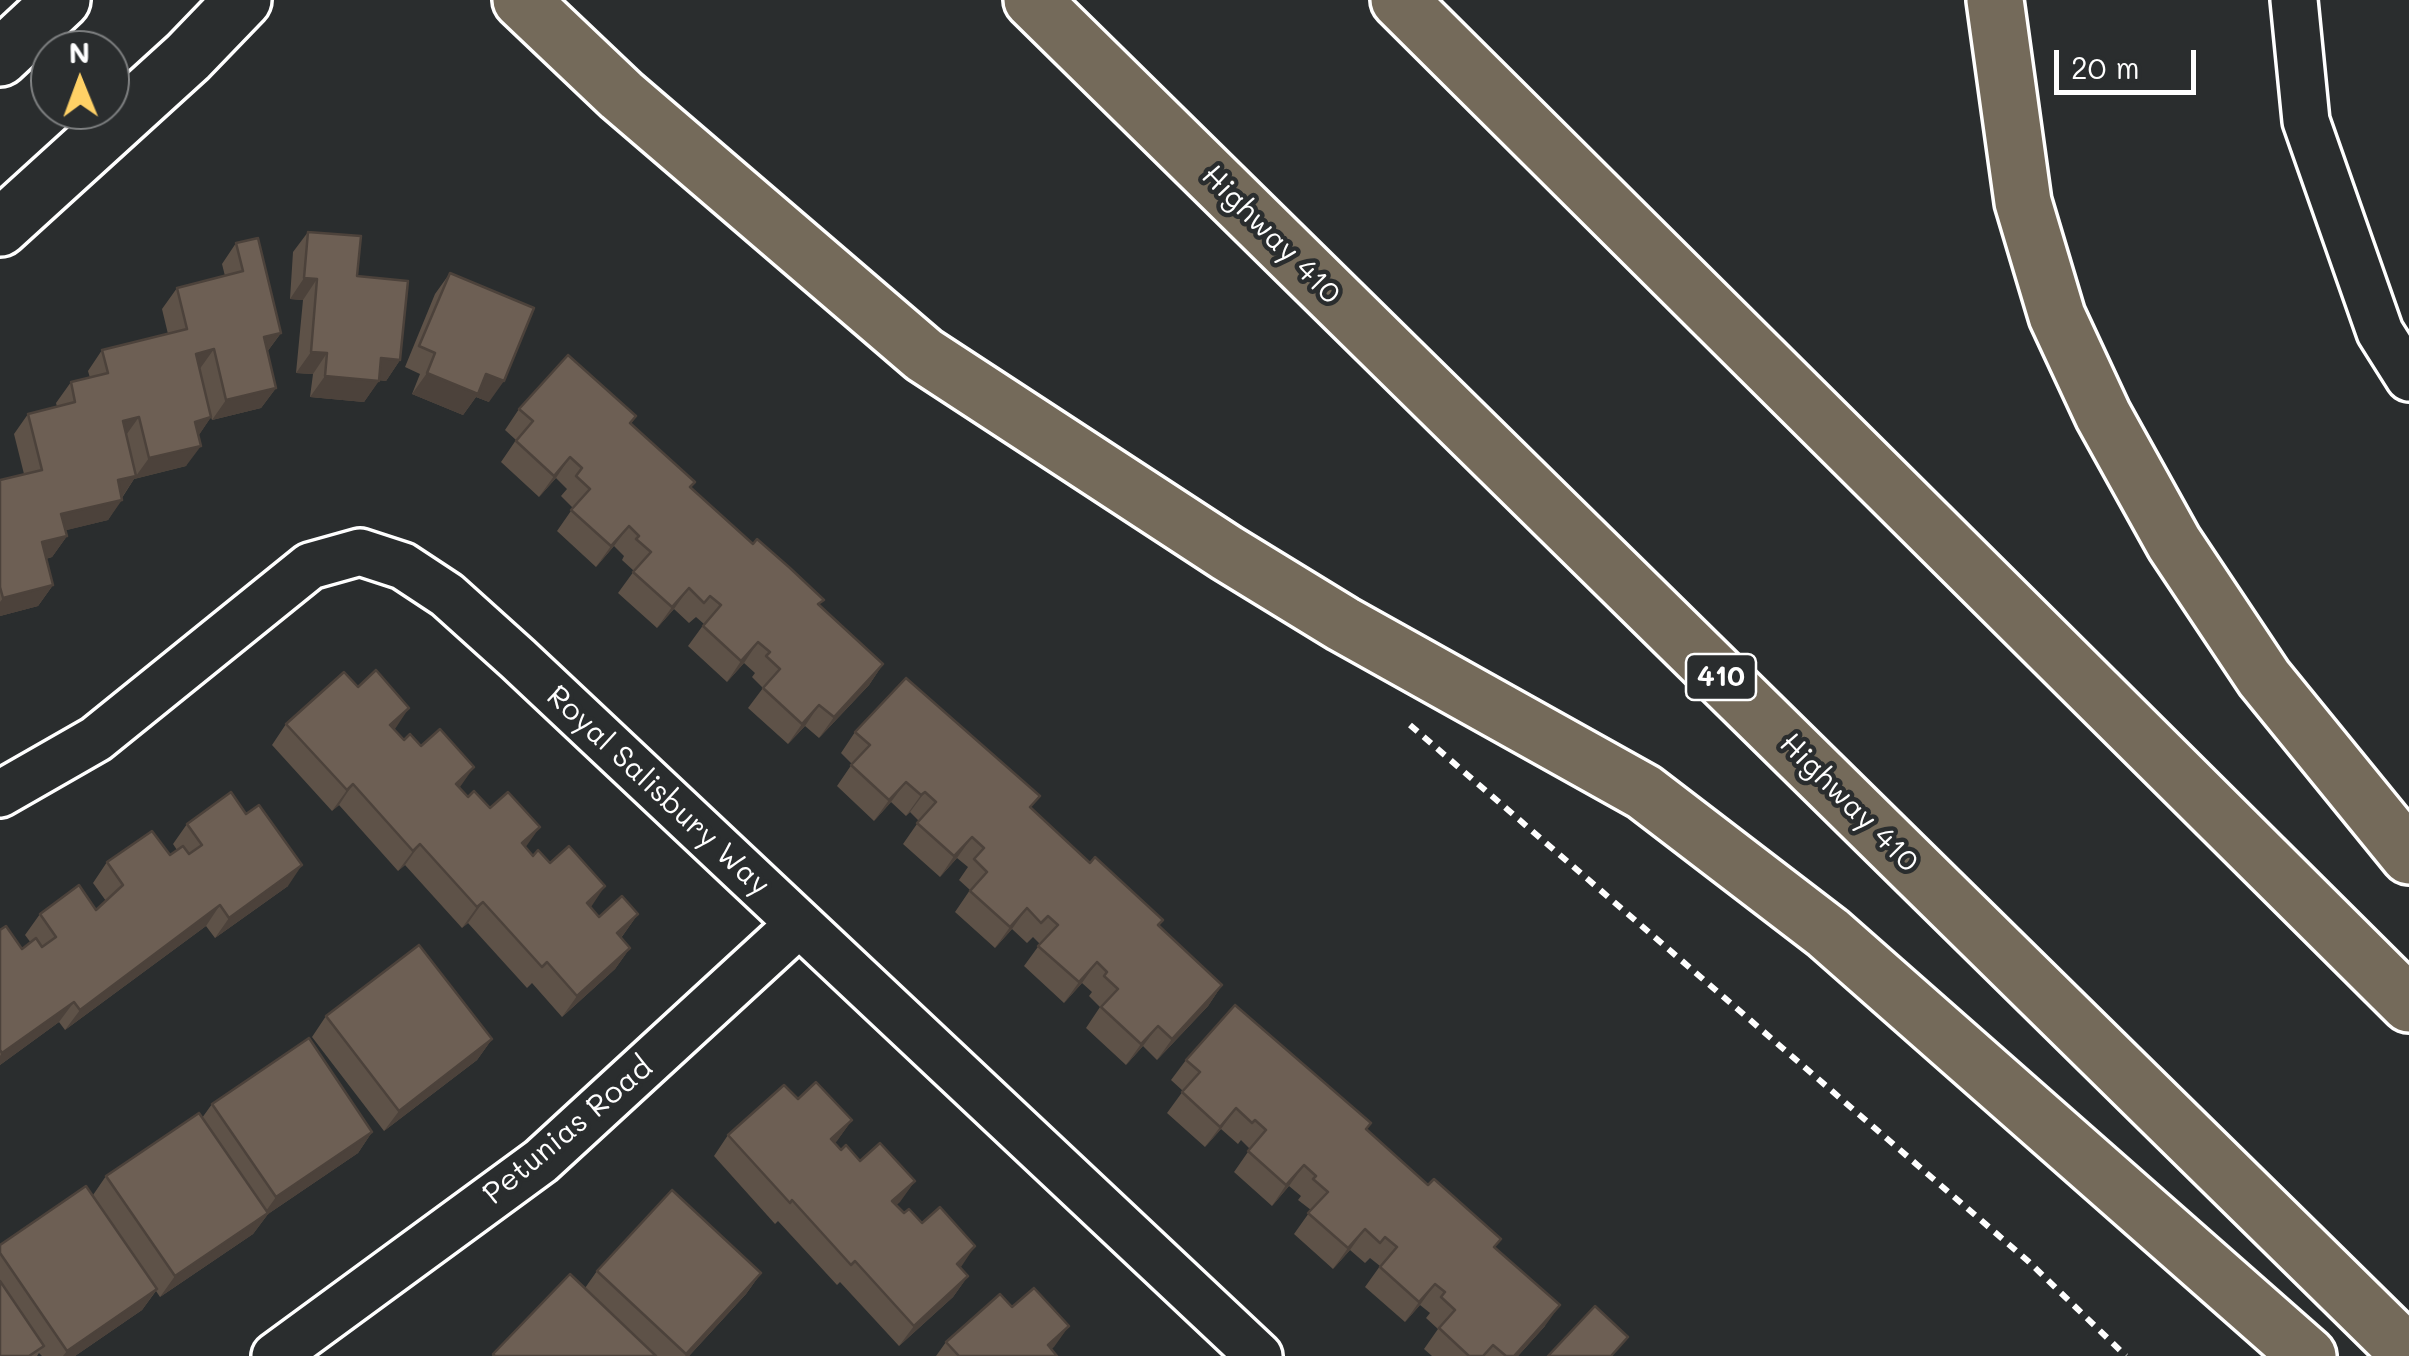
<!DOCTYPE html>
<html>
<head>
<meta charset="utf-8">
<style>
	body { margin:0 }
	#map { position:relative; width:2409px; height:1356px; overflow:hidden; background:#2a2d2e; font-family:Mali,sans-serif }
	canvas { display:block }
	.north { position:absolute; left:30px; top:30px; width:100px; height:100px; box-sizing:border-box; background:#2a2d2e; border:2px solid #7f8182; border-radius:50%; rotate:359deg; font-size:28px; font-weight:700; line-height:40px; text-align:center; color:#fff }
	.north::after { content:''; display:block; margin:auto; width:35px; height:45px; background:#ffd166; clip-path:polygon(50% 0,100% 100%,50% 72%,0 100%) }
	.scale { position:absolute; left:2054px; top:50px; width:142px; height:45px; box-sizing:border-box; border:5px solid #fff; border-top:0; padding-left:12px; font-size:30px; line-height:35px; white-space:nowrap; color:#fff; -webkit-text-stroke:8px #2a2d2e; paint-order:stroke }
</style>
</head>
<body>
<div id="map">
<canvas width="2409" height="1356"></canvas>
<div class="north">N</div>
<div class="scale">20 m</div>
</div>
<script>
const ctx = document.querySelector('canvas').getContext('2d');
ctx.lineJoin = 'round';
function poly(rows) {
  const path = new Path2D();
  for (const r of rows) {
    path.moveTo(r[0], r[1]);
    for (let i = 2; i < r.length; i += 2) path.lineTo(r[i], r[i + 1]);
  }
  return path;
}
function strokePath(path, color, width, dash) {
  ctx.strokeStyle = color;
  ctx.lineWidth = width;
  ctx.lineCap = dash ? 'butt' : 'round';
  ctx.setLineDash(dash || []);
  ctx.stroke(path);
}
function fill(path, color) {
  ctx.fillStyle = color;
  ctx.fill(path, 'evenodd');
}
function drawText(font, color, halo, rows, align = 'center') {
  ctx.font = font + ' Mali,sans-serif';
  ctx.lineWidth = 9;
  ctx.setLineDash([]);
  ctx.textBaseline = 'middle';
  ctx.strokeStyle = halo;
  ctx.fillStyle = color;
  for (const [text, x, y, turn = 0] of rows) {
    ctx.save();
    ctx.translate(x, y);
    ctx.rotate((+turn || 0) * Math.PI / 180);
    ctx.textAlign = isNaN(turn) ? turn : align;
    if (halo) ctx.strokeText(text, 0, 0);
    ctx.fillText(text, 0, 0);
    ctx.restore();
  }
}
const path = poly([
	[1410,725,2028,1261,2126,1356]
]);
const minor = poly([
	[2294,0,2306,121,2380,332,2409,378],
	[0,794,96,739,310,566,360,552,403,566,447,595,518,659,1259,1356],
	[275,1356,541,1161,799,924]
]);
const secondary = poly([
	[0,58,62,0],
	[0,228,188,57,243,0]
]);
const motorway = poly([
	[521,0,621,95,924,355,1227,553,1343,624,1644,792,1828,933,2308,1356],
	[1032,0,2409,1354],
	[1399,0,2409,1004],
	[1995,0,2023,202,2057,316,2103,415,2174,543,2264,678,2409,856]
]);
const wall = poly([
	[308,232,357,276,400,360,386,381,379,380,364,402,310,397,313,374,296,373,303,300,290,299,293,252],
	[236,243,281,333,267,352,276,388,261,408,212,420,211,417,198,436,186,466,134,479,108,520,66,530,67,536,52,557,46,559,53,585,38,606,0,616,0,480,24,474,14,434,28,414,57,407,56,403,71,382,90,378,88,371,102,350,168,334,162,309,177,288,225,276,222,264],
	[450,273,489,402,476,397,463,415,412,394,420,374,405,367,435,294],
	[519,409,636,416,631,424,691,488,883,664,869,685,819,738,805,726,788,744,748,708,763,688,752,677,755,673,744,663,727,682,688,646,704,624,696,617,689,623,674,609,657,628,618,593,634,571,622,560,624,556,614,546,596,567,557,531,573,508,561,496,567,489,556,478,539,497,501,462,516,440,505,430],
	[286,724,394,730,404,740,525,847,599,917,638,914,621,938,630,948,615,969,562,1017,532,983,527,988,468,923,462,928,405,865,398,871,339,805,332,811,272,745],
	[855,732,1031,808,1090,863,1163,920,1159,926,1222,985,1208,1006,1157,1060,1143,1046,1126,1065,1086,1028,1100,1007,1089,996,1092,992,1082,983,1064,1003,1024,966,1040,944,1033,937,1027,943,1012,929,995,948,955,912,970,890,959,880,968,867,957,858,940,877,903,844,919,821,910,812,906,816,891,802,874,821,837,786,852,764,841,753],
	[187,824,288,886,215,938,206,926,65,1030,59,1022,0,1065,0,930,22,949,31,943,25,935,40,914,96,910,106,901,93,883,107,862,170,855,177,850,173,844],
	[326,1016,492,1039,477,1060,384,1131,312,1037],
	[1186,1060,1366,1130,1495,1248,1545,1326,1518,1356,1432,1356,1424,1349,1438,1329,1426,1318,1430,1313,1420,1305,1405,1322,1365,1287,1380,1266,1370,1258,1365,1263,1350,1250,1333,1269,1294,1234,1311,1210,1298,1200,1301,1196,1289,1186,1272,1206,1234,1172,1250,1149,1241,1140,1238,1144,1221,1129,1205,1147,1167,1113,1183,1091,1171,1080],
	[798,1099,852,1120,835,1143,841,1150,860,1161,915,1181,896,1205,968,1276,953,1297,899,1346,840,1282,837,1285,778,1221,775,1224,714,1156,728,1135],
	[212,1104,372,1132,358,1153,268,1214,253,1234,160,1297,156,1291,142,1310,75,1356,42,1356,39,1353,37,1356,0,1356,0,1245,93,1195,106,1176,202,1118],
	[597,1271,761,1273,746,1294,689,1356,492,1356,570,1274,585,1288],
	[1012,1307,1069,1326,1051,1349,1057,1356,936,1356,946,1342]
]);
const shadedWall = poly([
	[304,278,317,279,303,300,290,299],
	[281,333,266,353,264,337],
	[214,349,199,370,196,354],
	[311,352,327,353,313,374,296,373],
	[381,358,400,360,386,381,366,379],
	[427,373,486,374,504,381,489,402,476,397,463,415,412,394],
	[325,376,379,381,364,402,310,397],
	[276,388,261,408,212,420,226,400],
	[139,417,124,438,123,421],
	[211,417,197,438,195,422],
	[201,446,186,466,134,479,122,497,118,480,136,476,149,458],
	[570,457,556,478,539,497,554,476],
	[122,500,108,520,47,535,61,514],
	[629,526,614,546,596,567,611,546],
	[67,536,52,557,28,563,42,542],
	[53,585,38,606,0,616,0,602,3,598],
	[689,588,674,609,657,628,672,607],
	[758,642,744,663,727,682,741,661],
	[883,664,869,685,819,738,834,717],
	[819,705,805,726,788,744,802,724],
	[409,708,395,729,375,746,390,725],
	[474,767,460,787,456,784],
	[906,782,891,802,874,821,889,800],
	[353,784,339,805,332,811,347,790],
	[925,792,910,812,906,816,921,795],
	[540,827,525,848,522,843],
	[972,837,957,858,940,877,954,856],
	[420,844,405,865,398,871,413,851],
	[302,865,288,886,215,938,229,918],
	[605,886,591,907,587,903],
	[483,902,468,923,462,928,477,907],
	[220,905,206,926,65,1030,80,1010],
	[1027,908,1012,929,995,948,1010,927],
	[638,914,623,935,602,954,617,933],
	[630,948,615,969,562,1017,577,996],
	[1097,962,1082,983,1064,1003,1079,982],
	[1222,985,1208,1006,1157,1060,1172,1039],
	[74,1002,59,1022,0,1065,0,1056,2,1053],
	[1158,1026,1143,1046,1126,1065,1141,1044],
	[492,1039,477,1060,384,1131,399,1111],
	[1236,1108,1221,1129,1205,1147,1220,1127],
	[852,1120,837,1141,816,1160,831,1139],
	[372,1132,358,1153,268,1214,253,1234,160,1297,175,1276,261,1218,276,1197],
	[1304,1165,1289,1186,1272,1206,1286,1185],
	[915,1181,900,1202,878,1222,892,1201],
	[1365,1229,1350,1250,1333,1269,1348,1248],
	[975,1246,961,1267,957,1264],
	[761,1273,746,1294,689,1356,685,1356],
	[968,1276,953,1297,899,1346,914,1326],
	[1435,1284,1420,1305,1405,1322,1419,1302],
	[157,1289,142,1310,75,1356,63,1356,67,1351],
	[1560,1305,1545,1326,1518,1356,1514,1356],
	[1069,1326,1054,1347,1044,1356,1048,1345]
]);
const building = poly([
	[308,232,361,236,357,276,408,281,400,360,381,358,379,381,325,376,327,353,311,352,317,279,304,278,308,232],
	[258,238,281,333,264,337,276,388,226,400,214,349,196,354,211,417,195,422,201,446,149,458,139,417,123,421,136,476,118,480,122,500,61,514,67,536,42,542,53,585,3,598,0,587,0,480,42,470,28,414,75,402,71,382,108,373,102,350,187,329,177,288,243,271,236,243,258,238],
	[450,273,534,308,504,381,486,374,478,394,427,373,435,353,419,346,450,273],
	[568,355,636,416,630,423,695,482,690,487,753,544,757,539,790,568,824,600,818,604,883,664,834,717,819,705,802,724,763,688,780,669,766,656,770,652,758,642,741,661,703,626,721,605,710,596,704,603,689,588,672,607,633,572,651,552,636,539,639,536,629,526,611,546,571,510,590,489,576,476,582,468,570,457,554,476,516,441,533,421,519,409,568,355],
	[376,670,409,708,390,725,404,740,410,734,421,746,440,729,474,767,456,784,468,797,474,791,490,808,508,792,540,827,522,843,533,856,538,850,550,863,569,846,605,886,587,903,599,917,622,896,638,914,617,933,630,948,577,996,547,962,542,967,483,902,477,907,420,844,413,851,353,784,347,790,286,724,344,672,358,687,376,670],
	[906,678,1040,796,1030,807,1090,863,1095,857,1163,920,1158,925,1222,985,1172,1039,1158,1026,1141,1044,1101,1007,1118,989,1104,976,1107,972,1097,962,1079,982,1038,946,1058,925,1048,916,1041,923,1027,908,1010,927,970,891,987,872,974,859,984,848,972,837,954,856,917,823,936,802,925,792,921,795,906,782,889,800,851,765,870,745,855,732,906,678],
	[231,792,246,814,259,805,302,865,229,918,220,905,80,1010,74,1002,2,1053,0,1050,0,930,6,926,22,949,36,938,42,947,56,937,40,914,79,885,96,910,123,885,107,862,152,831,170,855,183,846,189,854,202,845,187,824,231,792],
	[419,945,492,1039,399,1111,326,1016,419,945],
	[1235,1005,1371,1123,1366,1129,1428,1185,1434,1179,1501,1239,1494,1247,1560,1305,1514,1356,1506,1356,1493,1345,1483,1356,1469,1356,1439,1328,1455,1310,1441,1297,1445,1292,1435,1284,1419,1302,1380,1267,1397,1247,1385,1237,1380,1243,1365,1229,1348,1248,1308,1213,1328,1192,1313,1179,1316,1176,1304,1165,1286,1185,1248,1151,1266,1130,1255,1120,1252,1123,1236,1108,1220,1127,1182,1092,1200,1072,1186,1060,1235,1005],
	[309,1038,372,1132,276,1197,212,1104,309,1038],
	[816,1082,852,1120,831,1139,841,1150,846,1145,860,1161,880,1143,915,1181,892,1201,904,1213,909,1209,922,1223,940,1207,975,1246,957,1264,968,1276,914,1326,855,1261,851,1265,792,1200,790,1203,728,1135,784,1085,798,1099,816,1082],
	[199,1113,268,1213,175,1276,106,1176,199,1113],
	[86,1186,157,1289,67,1351,0,1253,0,1245,86,1186],
	[672,1190,761,1273,686,1354,597,1271,672,1190],
	[570,1274,656,1356,495,1356,493,1354,570,1274],
	[0,1281,44,1346,29,1356,0,1356,0,1281],
	[1034,1288,1069,1326,1048,1345,1057,1356,959,1356,946,1342,1000,1294,1012,1307,1034,1288],
	[1595,1306,1628,1337,1611,1356,1548,1356,1595,1306]
]);
const shields = [
	[1721,677,70]
];
const shieldNames = [
	["410",1721,677]
];
const streetNames = [
	["Highway 410",1271,235,45],
	["Royal Salisbury Way",658,791,43],
	["Highway 410",1849,803,45],
	["Petunias Road",568,1131,-40]
];
strokePath(minor, '#fff', 52);
strokePath(secondary, '#fff', 62);
strokePath(motorway, '#fff', 62);
strokePath(path, '#fff', 6, [10, 8]);
strokePath(minor, '#2a2d2e', 45);
strokePath(secondary, '#2a2d2e', 55);
strokePath(motorway, '#746a5a', 55);
fill(wall, '#5e5248');
fill(shadedWall, '#4c423b');
fill(building, '#6d5f54');
strokePath(building, '#4c423b', 2.5);
for (const [x, y, w] of shields) {
  const box = new Path2D();
  box.roundRect(x - w / 2, y - 23, w, 46, 8);
  ctx.fillStyle = '#2a2d2e';
  ctx.fill(box);
  strokePath(box, '#fff', 2.5);
}
drawText('bold 28px', '#fff', null, shieldNames);
drawText('30px', '#fff', '#2a2d2e', streetNames);
</script>
</body>
</html>
